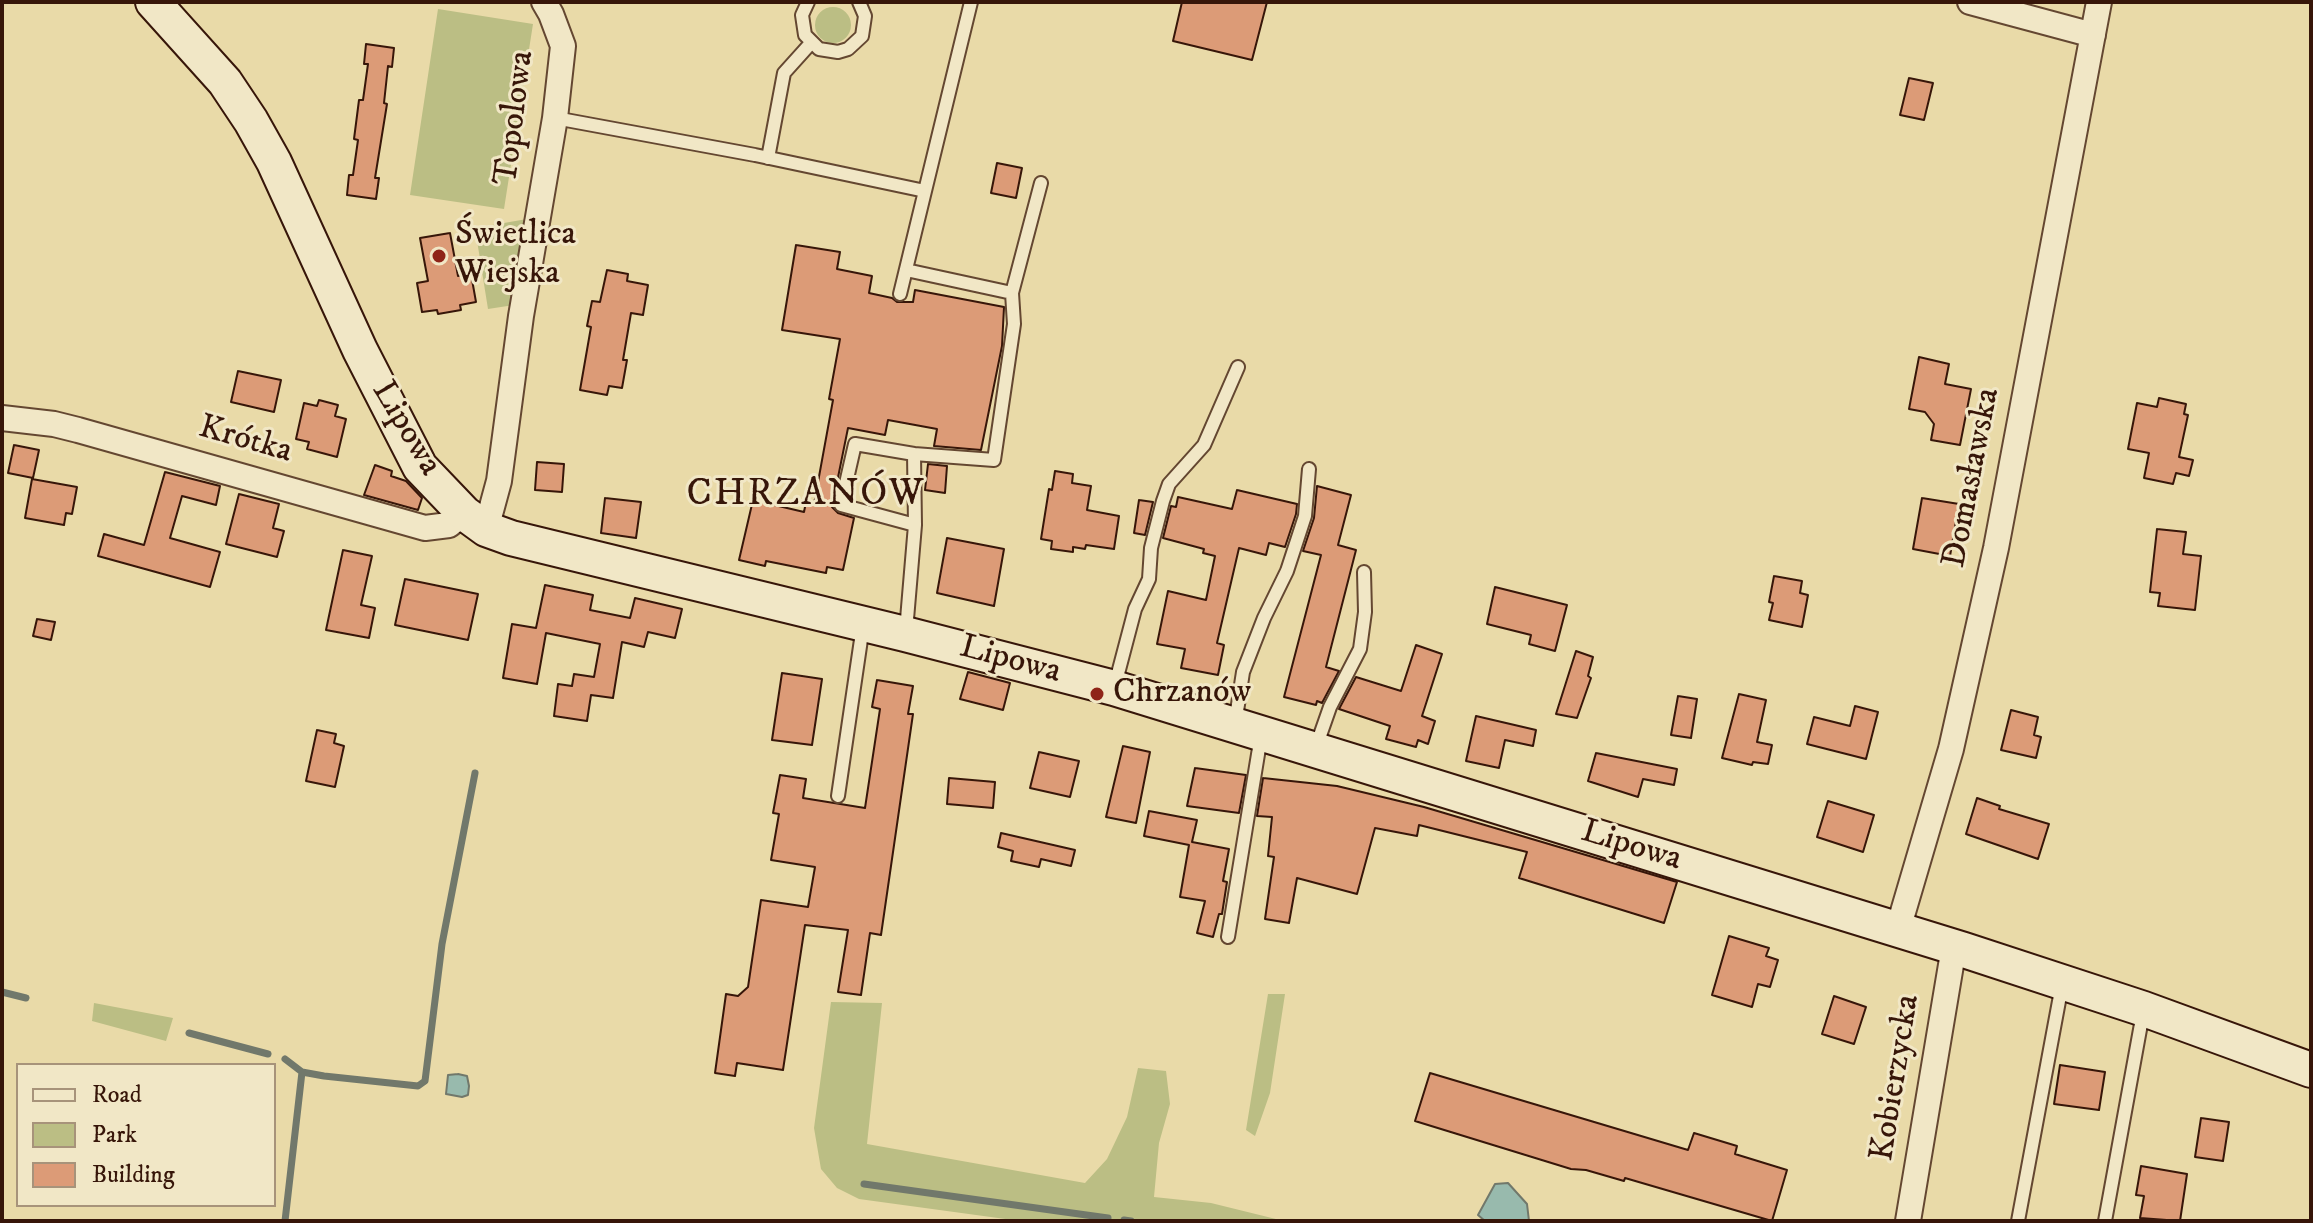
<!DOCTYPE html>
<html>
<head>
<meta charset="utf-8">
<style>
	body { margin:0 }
	#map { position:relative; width:2313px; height:1223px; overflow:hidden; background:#e9daa8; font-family:"IM FELL DW Pica",serif }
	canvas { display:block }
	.frame { position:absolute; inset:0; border:4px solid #371609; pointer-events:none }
	.legend { position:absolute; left:16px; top:1063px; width:260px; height:144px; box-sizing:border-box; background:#f1e7c6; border:2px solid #a7937a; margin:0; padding:10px 14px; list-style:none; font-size:24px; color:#371609 }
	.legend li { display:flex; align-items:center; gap:16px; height:40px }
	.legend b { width:40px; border:2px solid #a7937a }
</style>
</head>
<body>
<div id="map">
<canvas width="2313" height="1223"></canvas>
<div class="frame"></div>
<ul class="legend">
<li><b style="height:10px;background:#f1e7c6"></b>Road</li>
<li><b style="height:22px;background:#bbbe84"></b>Park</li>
<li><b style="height:22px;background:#dc9b77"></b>Building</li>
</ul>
</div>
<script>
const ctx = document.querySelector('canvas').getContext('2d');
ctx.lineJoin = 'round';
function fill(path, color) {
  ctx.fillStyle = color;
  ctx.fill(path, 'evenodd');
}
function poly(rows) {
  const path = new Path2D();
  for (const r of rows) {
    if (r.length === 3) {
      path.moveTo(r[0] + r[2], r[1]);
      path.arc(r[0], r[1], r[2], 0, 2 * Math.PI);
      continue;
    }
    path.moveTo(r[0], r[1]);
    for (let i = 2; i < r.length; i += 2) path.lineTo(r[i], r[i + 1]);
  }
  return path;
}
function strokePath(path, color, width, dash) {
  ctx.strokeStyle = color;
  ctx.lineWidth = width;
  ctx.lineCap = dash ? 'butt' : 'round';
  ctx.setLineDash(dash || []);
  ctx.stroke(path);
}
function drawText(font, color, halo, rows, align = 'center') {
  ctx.font = font + ' "IM FELL DW Pica",serif';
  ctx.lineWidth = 6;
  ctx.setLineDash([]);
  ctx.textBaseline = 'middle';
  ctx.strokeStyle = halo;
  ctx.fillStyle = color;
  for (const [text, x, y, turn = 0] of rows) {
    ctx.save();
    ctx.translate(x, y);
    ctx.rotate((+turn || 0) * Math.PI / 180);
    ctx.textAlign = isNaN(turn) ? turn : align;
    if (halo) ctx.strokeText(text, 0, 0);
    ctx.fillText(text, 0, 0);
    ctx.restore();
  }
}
const green = poly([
	[833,25,18],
	[438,9,533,24,504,209,410,195],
	[527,219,514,305,488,309,475,228],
	[1268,994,1285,994,1270,1093,1255,1136,1246,1130],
	[831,1002,882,1003,867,1144,1085,1183,1107,1159,1127,1117,1138,1068,1166,1071,1170,1104,1159,1143,1154,1197,1211,1203,1284,1221,1020,1221,859,1199,837,1188,821,1169,814,1128],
	[94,1003,173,1018,166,1041,92,1021]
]);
const water = poly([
	[458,1074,467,1076,469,1086,468,1095,462,1097,446,1094,448,1075,458,1074],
	[1508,1183,1527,1204,1529,1221,1485,1221,1478,1215,1495,1184,1508,1183]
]);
const stream = poly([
	[2,992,26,998],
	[189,1033,268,1054],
	[285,1059,302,1072,324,1076,418,1086,425,1081,442,944,475,773],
	[864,1184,1108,1218],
	[1124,1220,1131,1221],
	[285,1221,302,1072]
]);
const building = poly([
	[1182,2,1267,2,1252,60,1173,41,1182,2],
	[366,44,394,48,392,67,388,66,384,103,387,104,375,178,379,178,376,199,347,195,349,175,353,175,358,140,354,139,359,100,363,100,368,64,364,64,366,44],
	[1909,78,1933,83,1924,120,1900,115,1909,78],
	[997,163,1022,168,1016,198,991,193,997,163],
	[450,233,458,276,471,274,476,302,460,305,461,310,438,314,437,310,422,312,417,283,428,281,420,238,450,233],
	[796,245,840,252,837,269,872,276,869,293,892,298,897,302,913,302,915,290,1004,307,1002,346,981,450,934,446,937,429,888,420,885,435,848,428,832,507,838,513,854,518,843,570,827,567,826,573,766,561,765,566,739,560,753,500,804,512,806,502,814,504,833,400,829,399,840,339,782,330,796,245],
	[607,270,628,274,627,281,648,285,643,315,631,313,623,360,627,360,622,388,609,386,607,395,580,390,591,327,587,326,592,301,600,302,607,270],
	[1919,357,1949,364,1945,384,1971,389,1960,445,1931,440,1934,424,1925,412,1909,409,1919,357],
	[238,371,281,380,274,412,231,402,238,371],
	[2159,398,2186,404,2184,414,2188,415,2179,457,2193,460,2189,476,2176,473,2173,484,2144,478,2149,453,2128,449,2137,403,2157,407,2159,398],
	[319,400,338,405,335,416,346,419,337,457,307,449,309,442,296,439,304,403,317,406,319,400],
	[14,445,39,450,33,478,8,473,14,445],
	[537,462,564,464,562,492,535,490,537,462],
	[928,464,947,466,945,493,925,490,928,464],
	[375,465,392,471,391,476,406,481,422,498,418,510,364,495,375,465],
	[1055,471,1073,474,1072,483,1091,486,1087,510,1119,516,1114,549,1086,545,1085,549,1073,547,1073,552,1051,549,1052,541,1041,539,1049,489,1052,490,1055,471],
	[165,472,220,486,216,505,182,496,170,538,220,552,210,587,98,556,104,534,144,545,165,472],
	[32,479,77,487,72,514,66,513,64,525,25,518,32,479],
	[1317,486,1351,495,1338,545,1356,550,1326,667,1339,671,1322,703,1317,701,1316,705,1284,697,1321,555,1303,551,1314,518,1317,486],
	[1237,490,1297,504,1296,514,1285,547,1269,543,1266,555,1239,548,1217,643,1224,645,1218,675,1181,668,1185,649,1157,644,1168,591,1206,600,1215,556,1203,553,1204,549,1163,538,1171,506,1176,507,1178,497,1232,509,1237,490],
	[239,494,279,504,273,528,284,531,277,557,226,544,239,494],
	[605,498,641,502,636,538,601,533,605,498],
	[1922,498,1959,504,1950,556,1913,549,1922,498],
	[1139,500,1153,502,1145,535,1134,533,1139,500],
	[2157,529,2186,532,2183,554,2201,556,2195,610,2158,606,2160,593,2150,592,2157,529],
	[947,538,1004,549,994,606,937,593,947,538],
	[343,550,372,556,361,605,375,608,369,638,326,630,343,550],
	[1774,576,1802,581,1800,593,1808,595,1802,627,1769,620,1773,603,1769,602,1774,576],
	[405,579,478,594,468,640,395,625,405,579],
	[545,585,593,595,590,610,630,618,635,598,682,609,675,638,648,632,644,647,622,642,613,698,591,695,587,721,554,716,558,684,572,686,574,674,594,677,600,644,546,633,537,684,503,678,512,624,536,628,545,585],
	[1495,587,1567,605,1555,651,1529,644,1531,635,1487,624,1495,587],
	[37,619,55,622,51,640,33,636,37,619],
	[1416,645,1442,654,1422,716,1435,721,1428,744,1418,740,1416,747,1386,739,1390,726,1339,709,1356,677,1401,691,1416,645],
	[1576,651,1593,657,1588,676,1591,678,1577,718,1556,714,1576,651],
	[968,672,1010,683,1003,710,960,699,968,672],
	[782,673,822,679,812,745,772,740,782,673],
	[877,680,913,686,908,714,913,714,881,935,870,933,861,995,838,992,848,930,805,925,783,1070,737,1063,735,1076,715,1073,726,994,738,996,748,987,761,900,808,907,815,867,771,860,779,814,773,813,780,775,806,779,803,798,865,808,880,709,872,707,877,680],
	[1739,694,1766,700,1757,742,1772,745,1768,764,1753,762,1752,765,1722,758,1739,694],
	[1678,696,1697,699,1691,738,1671,735,1678,696],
	[1855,706,1878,712,1866,759,1807,744,1814,717,1850,726,1855,706],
	[2011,710,2038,717,2034,735,2041,737,2036,758,2001,750,2011,710],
	[1476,716,1536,730,1533,746,1505,740,1499,768,1466,761,1476,716],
	[317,730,336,734,334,743,344,746,335,787,306,781,317,730],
	[1123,746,1150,752,1136,823,1106,817,1123,746],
	[1039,752,1079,761,1070,797,1030,788,1039,752],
	[1596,753,1677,769,1674,785,1643,779,1638,797,1588,781,1596,753],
	[1195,768,1246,775,1239,813,1187,806,1195,768],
	[949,778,995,782,993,808,947,804,949,778],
	[1263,778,1337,786,1424,807,1677,882,1664,923,1519,878,1527,852,1419,825,1417,836,1375,828,1357,894,1297,878,1289,923,1265,919,1274,857,1268,856,1272,817,1257,816,1263,778],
	[1977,798,2000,806,1999,809,2049,824,2038,859,1966,834,1977,798],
	[1828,801,1874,815,1863,852,1817,837,1828,801],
	[1149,811,1197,820,1192,842,1229,849,1223,881,1227,882,1222,914,1219,914,1213,937,1197,933,1205,901,1180,897,1189,845,1144,836,1149,811],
	[1001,833,1075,850,1071,866,1041,859,1039,867,1011,861,1013,851,998,847,1001,833],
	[1729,936,1769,948,1766,956,1778,960,1770,987,1758,984,1752,1007,1712,995,1729,936],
	[1834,996,1866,1007,1854,1044,1822,1034,1834,996],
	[2060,1065,2105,1072,2099,1110,2054,1104,2060,1065],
	[1430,1073,1688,1150,1694,1133,1737,1146,1735,1154,1787,1170,1772,1221,1625,1178,1624,1181,1586,1170,1571,1169,1415,1121,1430,1073],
	[2201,1118,2229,1122,2223,1161,2195,1157,2201,1118],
	[2141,1166,2187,1174,2180,1221,2140,1218,2144,1196,2136,1195,2141,1166]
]);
const lane = poly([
	[808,2,802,15,805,35,819,49,838,52,848,49,862,36,865,16,859,2],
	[555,118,755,155,925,191,971,2],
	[768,158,784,73,811,43],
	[906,270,1012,293,1041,183],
	[900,294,925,191],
	[914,454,994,460,1014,324,1012,293],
	[906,631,915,525,914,454,855,444,841,505,915,525],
	[1115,685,1135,609,1149,579,1151,548,1163,501,1169,484,1204,445,1238,367],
	[1235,724,1243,672,1264,618,1287,571,1305,516,1309,469],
	[1316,747,1330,707,1360,649,1365,612,1364,572],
	[838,796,863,626],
	[1228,937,1261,736],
	[2018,1221,2062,985],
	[2105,1221,2143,1013]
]);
const street = poly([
	[1970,2,2093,35],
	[2,418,54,424,78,430,425,528,449,525,464,513],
	[486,529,499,481,521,316,555,118,563,46,551,14,544,2],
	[1898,929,1951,749,1996,548,2099,2],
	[1908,1221,1954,947]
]);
const secondary = poly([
	[153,2,225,82,251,121,274,162,360,350,420,467,464,513,486,529,511,538,905,634,1114,688,1964,950,2144,1009,2311,1070]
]);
const markers = [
	[439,256,8,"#8f2418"],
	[1097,694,8,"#8f2418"]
];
const streetNames = [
	["Topolowa",516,118,-83],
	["Lipowa",405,429,59],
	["Krótka",245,441,16],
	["Domasławska",1973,478,-79],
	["Lipowa",1010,661,15],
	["Lipowa",1631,847,17],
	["Kobierzycka",1897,1078,-81]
];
const poiNames = [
	["Świetlica",455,236],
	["Wiejska",455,275],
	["Chrzanów",1113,694]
];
const quarterNames = [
	["CHRZANÓW",806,496]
];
fill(green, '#bbbe84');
fill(water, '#98baad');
strokePath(water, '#71786b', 2);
strokePath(stream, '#71786b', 7);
fill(building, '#dc9b77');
strokePath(building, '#371609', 2);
strokePath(lane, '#644731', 16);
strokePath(street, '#644731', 28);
strokePath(secondary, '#371609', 38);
strokePath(lane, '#f1e7c6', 12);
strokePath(street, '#f1e7c6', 24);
strokePath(secondary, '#f1e7c6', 34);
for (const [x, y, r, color] of markers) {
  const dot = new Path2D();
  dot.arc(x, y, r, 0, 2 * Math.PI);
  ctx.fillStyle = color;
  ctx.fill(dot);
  strokePath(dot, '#f1e7c6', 3);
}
drawText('34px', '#371609', '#f1e7c6', streetNames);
drawText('34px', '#371609', '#f1e7c6', poiNames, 'left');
ctx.letterSpacing = '2px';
drawText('38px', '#371609', '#f1e7c6', quarterNames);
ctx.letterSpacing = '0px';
</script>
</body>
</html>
